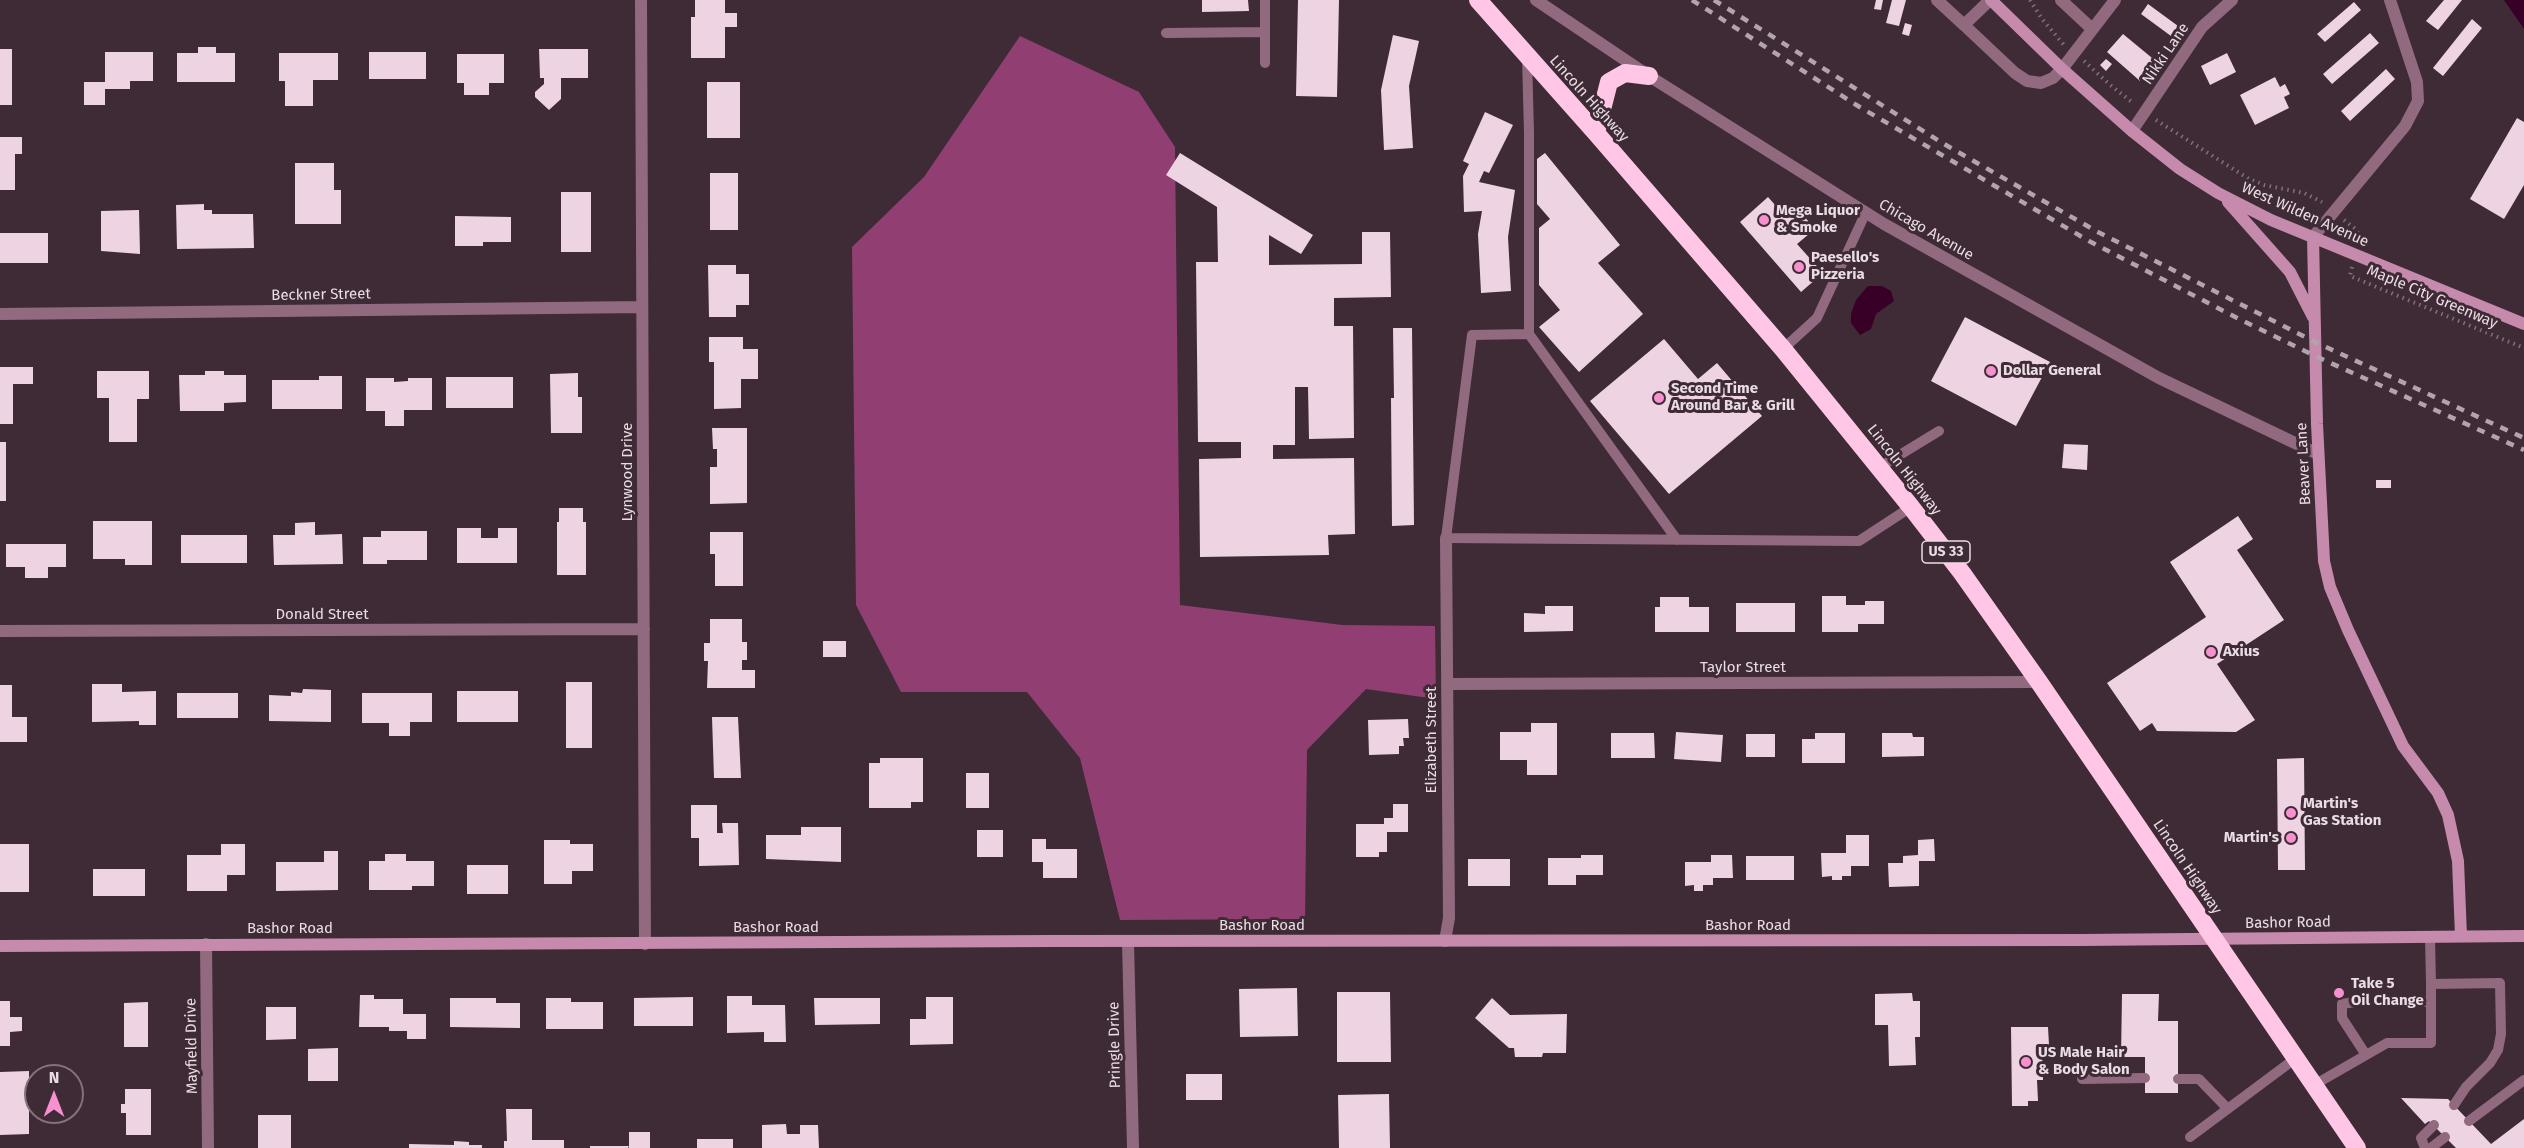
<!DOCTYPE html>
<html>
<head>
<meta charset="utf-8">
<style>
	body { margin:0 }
	#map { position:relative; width:2524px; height:1148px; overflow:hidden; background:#3e2b36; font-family:"Fira Sans",sans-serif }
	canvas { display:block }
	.north { position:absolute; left:24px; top:1064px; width:60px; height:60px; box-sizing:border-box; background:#3e2b36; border:2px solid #82727b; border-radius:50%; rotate:0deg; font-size:16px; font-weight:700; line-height:24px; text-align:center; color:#e9dce3 }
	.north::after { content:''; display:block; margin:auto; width:21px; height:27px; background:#f790ce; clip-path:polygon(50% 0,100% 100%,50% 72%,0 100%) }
</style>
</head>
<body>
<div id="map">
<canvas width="2524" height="1148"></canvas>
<div class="north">N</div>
</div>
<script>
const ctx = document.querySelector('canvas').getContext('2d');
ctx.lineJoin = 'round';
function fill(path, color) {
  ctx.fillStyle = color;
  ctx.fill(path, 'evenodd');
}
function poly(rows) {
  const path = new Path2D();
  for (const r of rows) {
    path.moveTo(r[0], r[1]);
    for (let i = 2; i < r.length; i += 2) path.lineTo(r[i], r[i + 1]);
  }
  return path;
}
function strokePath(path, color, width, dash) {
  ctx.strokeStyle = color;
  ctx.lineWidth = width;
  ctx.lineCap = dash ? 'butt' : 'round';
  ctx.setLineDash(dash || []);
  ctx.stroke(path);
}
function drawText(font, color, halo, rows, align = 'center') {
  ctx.font = font + ' "Fira Sans",sans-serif';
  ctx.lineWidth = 6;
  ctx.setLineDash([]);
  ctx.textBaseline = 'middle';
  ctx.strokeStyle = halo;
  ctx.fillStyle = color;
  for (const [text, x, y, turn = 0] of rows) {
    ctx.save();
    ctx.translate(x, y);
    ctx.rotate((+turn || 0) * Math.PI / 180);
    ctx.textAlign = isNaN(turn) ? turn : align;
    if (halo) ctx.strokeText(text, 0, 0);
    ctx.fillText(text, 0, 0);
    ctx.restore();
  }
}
const forest = poly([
	[1020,36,1139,92,1175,147,1180,605,1342,625,1435,626,1436,699,1366,689,1307,750,1305,919,1120,920,1080,758,1027,692,901,692,856,605,852,247,924,177]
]);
const water = poly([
	[2504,0,2524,0,2524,29],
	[1868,286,1882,286,1891,291,1894,301,1876,314,1871,329,1860,335,1851,323,1851,314,1856,300]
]);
const building = poly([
	[695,0,725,0,725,13,737,13,737,27,725,27,725,58,691,58,691,17,695,17],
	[1202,0,1248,0,1249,11,1202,12],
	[1298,0,1339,0,1337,97,1296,96],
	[1876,0,1883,0,1881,10,1874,9],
	[1892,0,1906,0,1899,26,1886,23],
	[2444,0,2462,0,2438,30,2426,21],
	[2354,2,2361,10,2325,42,2317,34],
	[2148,4,2178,26,2171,36,2141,14],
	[2472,19,2482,28,2443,76,2433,68],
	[1905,23,1912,25,1909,36,1902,34],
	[2370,33,2379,43,2332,84,2323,74],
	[2123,34,2157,62,2140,81,2107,52],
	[1393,35,1419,41,1409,86,1413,148,1384,150,1381,90],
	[198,47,216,47,216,53,235,53,235,82,177,82,177,53,198,53],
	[0,49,12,49,12,105,0,105],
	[539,49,588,49,588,78,561,78,561,99,549,110,535,97,535,92,544,84,544,78,540,78],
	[105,52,153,52,153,81,130,81,130,89,105,89,105,105,84,105,84,82,105,82],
	[369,52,426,52,426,79,369,79],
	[279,53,338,53,338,80,313,80,313,106,285,106,285,81,279,81],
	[2227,53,2236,72,2210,85,2201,66],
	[457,54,504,54,504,83,489,83,489,95,464,95,464,83,457,83],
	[2106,59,2112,64,2106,71,2100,65],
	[2386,69,2395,79,2350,121,2341,111],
	[2275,77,2280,87,2285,84,2290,94,2284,97,2289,108,2255,125,2240,95],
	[707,82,740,82,740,138,707,138],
	[1485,112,1513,125,1489,173,1484,171,1479,182,1515,190,1508,237,1511,291,1481,293,1478,234,1482,211,1464,212,1463,176,1469,164,1463,161],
	[2517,118,2524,122,2524,185,2504,219,2470,199],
	[0,137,22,137,22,154,15,154,15,190,0,190],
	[1180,153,1313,235,1301,254,1269,235,1269,265,1362,264,1362,232,1390,232,1391,297,1334,298,1334,326,1353,326,1354,438,1309,439,1308,387,1295,387,1295,445,1273,445,1273,459,1354,458,1355,534,1328,535,1329,555,1200,557,1199,459,1241,458,1241,442,1198,442,1196,262,1218,262,1217,207,1166,175],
	[1545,153,1620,245,1598,263,1643,314,1579,372,1539,327,1560,310,1539,285,1539,228,1550,219,1537,204,1537,159],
	[295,163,334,163,334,190,341,190,341,224,295,224],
	[710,173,738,173,738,230,710,230],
	[561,192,591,192,591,252,561,252],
	[1768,197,1785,216,1796,207,1815,229,1797,244,1823,273,1801,292,1740,222],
	[204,204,204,210,212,210,212,214,253,214,254,248,177,249,176,205],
	[139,210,140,254,101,251,101,211],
	[455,216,511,217,511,242,483,242,483,246,455,246],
	[0,233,48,233,48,263,0,263],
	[708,265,736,265,736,274,749,274,749,305,736,305,736,317,709,317],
	[1965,317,2050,362,2016,426,1931,381],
	[1393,328,1412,328,1414,525,1392,526,1391,398,1394,398],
	[709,337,743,337,743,349,758,349,758,379,741,379,741,408,714,409,714,362,709,362],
	[1664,339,1698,379,1717,363,1762,416,1669,494,1590,401],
	[0,367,33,367,33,384,13,384,13,424,0,424],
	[97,371,149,371,149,399,137,399,137,442,109,442,109,398,97,398],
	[205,371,224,371,224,375,246,375,246,402,224,403,224,411,180,411,179,375,205,375],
	[578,373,578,397,582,397,582,433,551,433,550,374],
	[319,376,342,376,342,409,272,409,272,380,319,380],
	[446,377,513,377,513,408,446,408],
	[366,378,394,378,394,382,408,381,408,378,432,378,432,410,404,410,404,426,385,426,385,411,366,411],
	[712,428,747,428,747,503,710,504,710,467,717,467,717,449,713,449],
	[0,442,6,442,6,501,0,501],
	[2064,444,2088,445,2087,470,2062,468],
	[2376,480,2391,480,2391,488,2376,488],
	[559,508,583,508,583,522,586,522,586,575,557,575,557,522,559,522],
	[2238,516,2253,539,2237,550,2284,620,2217,664,2255,720,2236,732,2157,731,2152,723,2140,731,2107,683,2206,617,2170,562],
	[93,521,152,521,152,565,125,565,125,559,93,559],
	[315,522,315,535,342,534,343,564,274,565,273,535,295,535,295,523],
	[457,528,481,528,481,538,498,538,498,528,517,528,517,563,457,563],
	[381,531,427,531,427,560,387,560,387,564,363,564,363,537,381,537],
	[710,532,743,532,743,586,715,586,715,554,710,554],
	[181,535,247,535,247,563,181,563],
	[6,544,66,544,66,567,48,567,48,578,25,578,25,567,6,567],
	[1822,596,1846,596,1846,605,1865,605,1865,601,1884,601,1884,624,1858,624,1858,632,1822,632],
	[1660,597,1689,597,1689,607,1709,607,1709,632,1655,632,1655,607,1660,607],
	[1736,603,1795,603,1795,632,1736,632],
	[1545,606,1573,606,1573,631,1524,632,1524,613,1545,614],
	[710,619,742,619,742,642,747,642,747,660,742,660,742,670,755,670,755,688,707,688,708,661,704,661,704,643,710,643],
	[823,641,846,641,846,657,823,657],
	[566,682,592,682,592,748,566,748],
	[92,684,122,684,122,692,156,691,156,725,139,725,139,721,92,722],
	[0,685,12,685,12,717,27,717,27,742,0,742],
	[303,689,331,690,331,722,269,721,269,695,291,696,291,692,302,693],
	[457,691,518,691,518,722,457,722],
	[177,693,238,693,238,718,177,718],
	[362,693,432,693,432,722,410,722,410,736,389,736,389,723,362,723],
	[712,717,738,717,741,778,714,778],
	[1408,719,1409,738,1403,738,1404,746,1399,746,1399,754,1369,755,1368,720],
	[1531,723,1557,723,1557,775,1527,775,1527,760,1500,760,1500,732,1531,732],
	[1676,732,1723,735,1721,762,1674,759],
	[1611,733,1654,733,1655,758,1611,758],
	[1815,733,1845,733,1845,763,1802,763,1802,739,1815,739],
	[1882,733,1912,733,1913,737,1924,737,1924,756,1882,757],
	[1746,734,1775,734,1775,757,1746,757],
	[880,758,923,758,923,802,911,802,911,808,869,808,869,763,880,763],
	[2304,758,2305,870,2278,870,2277,759],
	[966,773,989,773,989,808,966,808],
	[1393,804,1408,804,1408,832,1387,832,1387,852,1379,852,1379,857,1356,857,1356,824,1384,824,1384,818,1393,818],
	[691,805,717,805,717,833,723,833,722,823,738,823,739,865,699,866,699,838,691,838],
	[801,827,841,827,841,862,766,859,766,835,801,835],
	[977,830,1003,830,1003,857,977,857],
	[1846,835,1869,835,1869,866,1851,866,1851,876,1842,876,1842,880,1832,880,1832,876,1822,877,1821,853,1846,853],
	[1032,839,1046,839,1046,849,1077,849,1077,878,1043,878,1043,862,1032,862],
	[1934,839,1935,861,1919,861,1919,886,1889,887,1888,863,1903,863,1903,856,1918,855,1918,840],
	[544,840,570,840,570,844,593,844,593,871,572,871,572,884,544,884],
	[0,844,29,844,29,892,0,892],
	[221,844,245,844,245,875,227,875,227,891,187,891,187,855,221,855],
	[324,851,338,851,338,890,276,891,276,862,324,862],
	[385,854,406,854,406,861,434,861,434,886,412,886,412,890,369,890,369,861,385,861],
	[1581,855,1603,855,1603,875,1576,875,1576,885,1548,885,1548,858,1581,858],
	[1711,855,1732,855,1733,878,1713,878,1713,885,1703,885,1703,891,1694,891,1694,885,1685,886,1685,862,1711,862],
	[1746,856,1794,856,1794,880,1746,880],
	[1468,859,1510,859,1510,886,1468,886],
	[467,865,508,865,508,894,467,894],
	[93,869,145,869,145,896,93,896],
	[1297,988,1298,1036,1240,1037,1239,989],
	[1337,992,1390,992,1391,1062,1337,1062],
	[1912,993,1913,1001,1920,1001,1920,1037,1915,1037,1916,1065,1889,1066,1888,1025,1875,1025,1875,994],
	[2122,994,2159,994,2158,1021,2178,1021,2178,1093,2145,1093,2145,1057,2121,1057],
	[360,995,374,995,374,999,403,999,403,1014,426,1014,426,1039,407,1039,407,1031,389,1031,389,1027,359,1027],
	[727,996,752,996,752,1005,785,1005,786,1042,764,1042,764,1032,727,1033],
	[693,997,693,1026,634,1026,634,998],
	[926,997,953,997,953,1044,910,1045,910,1019,926,1019],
	[450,998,496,998,496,1003,520,1003,520,1028,450,1027],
	[546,998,571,998,571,1002,603,1002,603,1029,546,1029],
	[814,998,880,998,880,1024,815,1025],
	[1492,998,1510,1015,1567,1014,1566,1053,1543,1053,1542,1057,1515,1057,1514,1048,1509,1048,1475,1018],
	[0,1001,10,1001,10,1017,22,1017,22,1031,10,1032,10,1046,0,1046],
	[148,1002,148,1047,124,1047,124,1003],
	[266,1007,296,1007,296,1039,266,1040],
	[2011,1027,2048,1027,2049,1045,2042,1045,2043,1080,2037,1080,2038,1101,2028,1101,2028,1106,2012,1106],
	[338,1048,338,1081,308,1081,308,1049],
	[29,1071,29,1134,0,1135,0,1072],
	[1186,1074,1222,1074,1222,1100,1186,1100],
	[125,1089,151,1089,151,1135,126,1135,126,1113,121,1113,121,1104,125,1104],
	[1389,1094,1390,1148,1339,1148,1338,1095],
	[2401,1098,2448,1099,2491,1144,2524,1119,2524,1148,2456,1148,2429,1121,2425,1124],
	[506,1109,532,1109,532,1140,564,1140,564,1148,504,1148,504,1141,507,1141],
	[258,1115,291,1115,291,1148,258,1148],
	[786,1124,787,1134,800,1134,800,1125,818,1125,819,1148,762,1148,762,1125],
	[629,1132,650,1132,650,1148,629,1148],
	[697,1139,733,1139,733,1148,697,1148],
	[454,1141,469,1142,469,1145,482,1145,482,1148,409,1148,409,1144,454,1145],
	[590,1146,629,1146,628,1148,590,1148]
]);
const path = poly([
	[2030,0,2042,19,2064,45],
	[2084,61,2109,84,2133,103],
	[2156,120,2249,179,2264,185,2304,193,2322,202],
	[2344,220,2358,231,2356,239],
	[2352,267,2350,276,2524,348]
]);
const lane = poly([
	[1265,0,1265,63],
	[1166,33,1265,32],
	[1527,57,1529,133,1529,334,1677,540],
	[1529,334,1472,335,1446,538,1859,541,1911,507],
	[1783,349,1817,318,1866,212],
	[1880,467,1939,431],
	[2430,937,2431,984,2500,983,2501,1034,2498,1050,2490,1063,2466,1087,2454,1105],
	[2355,1002,2342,1004,2342,1018,2366,1055],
	[2389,1002,2431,1002],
	[2082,1079,2145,1078],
	[2178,1079,2199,1079,2228,1109],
	[2314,1085,2387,1043,2431,1043,2431,984],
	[2469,1121,2524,1080],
	[2190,1137,2296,1058],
	[2425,1148,2421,1138,2434,1125],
	[2431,1148,2445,1137]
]);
const street = poly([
	[641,0,645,944],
	[1536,0,1649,76,1884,224,2159,378,2318,454],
	[1937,0,1964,25,1990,0],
	[2061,0,2091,28],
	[1964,25,2015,73,2027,81,2041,83,2053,78,2062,69,2115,0],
	[2132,131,2202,27,2232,0],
	[2313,237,2405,126,2418,101,2417,82,2390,0],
	[0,314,642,307],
	[0,631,644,629],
	[1447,684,2039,682],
	[1445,941,1449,918,1446,538],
	[1128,942,1133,1148],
	[206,944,208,1148]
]);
const secondary = poly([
	[1991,0,2062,69,2132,131,2180,169,2218,193,2271,220,2524,324],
	[2228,202,2290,272,2313,317],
	[2313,237,2317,424,2324,561,2330,587,2348,630,2403,746,2438,793,2448,815,2458,861,2461,936],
	[0,946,1050,941,2081,940,2524,936]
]);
const highway = poly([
	[1478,0,1596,133,1783,349,1911,507,1962,573,2039,682,2357,1148],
	[1596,133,1609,82,1625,73,1649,76]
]);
const rail = poly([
	[1692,0,1858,106,2089,241,2239,319,2315,356,2524,450],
	[1714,0,1944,144,2096,231,2315,342,2524,438]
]);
const markers = [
	[1764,220,6,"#f790ce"],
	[1799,267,6,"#f790ce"],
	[1991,371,6,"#f790ce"],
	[1659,398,6,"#f790ce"],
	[2211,652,6,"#f790ce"],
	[2291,813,6,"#f790ce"],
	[2291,838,6,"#f790ce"],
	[2339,993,6,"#f790ce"],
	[2026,1062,6,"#f790ce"]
];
const shields = [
	[1946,552,48]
];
const shieldNames = [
	["US 33",1946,552]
];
const streetNames = [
	["Nikki Lane",2166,54,-56],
	["Lincoln Highway",1589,99,48],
	["West Wilden Avenue",2305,215,24],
	["Chicago Avenue",1926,230,30],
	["Beckner Street",321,295,-1],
	["Maple City Greenway",2432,297,23],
	["Beaver Lane",2304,464,-93],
	["Lincoln Highway",1904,470,52],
	["Lynwood Drive",628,472,-90],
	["Donald Street",322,615],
	["Taylor Street",1743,668],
	["Elizabeth Street",1432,740,-90],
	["Lincoln Highway",2187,867,56],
	["Bashor Road",2288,923,-1],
	["Bashor Road",1262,926],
	["Bashor Road",1748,926],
	["Bashor Road",776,928],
	["Bashor Road",290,929],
	["Pringle Drive",1115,1045,-91],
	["Mayfield Drive",192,1046,-91]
];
const poiNames = [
	["Mega Liquor",1776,211],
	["& Smoke",1776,228],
	["Paesello's",1811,258],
	["Pizzeria",1811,275],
	["Dollar General",2003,371],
	["Second Time",1671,389],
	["Around Bar & Grill",1671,406],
	["Axius",2223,652],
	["Martin's",2303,804],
	["Gas Station",2303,821],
	["Martin's",2279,838,"right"],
	["Take 5",2351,984],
	["Oil Change",2351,1001],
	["US Male Hair",2038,1053],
	["& Body Salon",2038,1070]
];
fill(forest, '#913f73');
fill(water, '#380026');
fill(building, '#eed4e2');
strokePath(path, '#81717a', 4, [1.5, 4.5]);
strokePath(lane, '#916a80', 10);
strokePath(street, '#916a80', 12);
strokePath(secondary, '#c68aac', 12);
strokePath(highway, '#ffc6e5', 18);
strokePath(rail, '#b3a4ac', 4.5, [8, 8]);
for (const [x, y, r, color] of markers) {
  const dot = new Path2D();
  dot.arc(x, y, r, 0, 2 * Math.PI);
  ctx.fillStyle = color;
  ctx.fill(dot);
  strokePath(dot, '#3e2b36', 2);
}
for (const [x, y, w] of shields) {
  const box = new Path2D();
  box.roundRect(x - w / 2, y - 11, w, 22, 4.5);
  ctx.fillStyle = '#3e2b36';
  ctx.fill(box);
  strokePath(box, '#e9dce3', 1.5);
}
drawText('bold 14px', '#e9dce3', null, shieldNames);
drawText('15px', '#e9dce3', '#3e2b36', streetNames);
drawText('bold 15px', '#e9dce3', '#3e2b36', poiNames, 'left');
</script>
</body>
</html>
